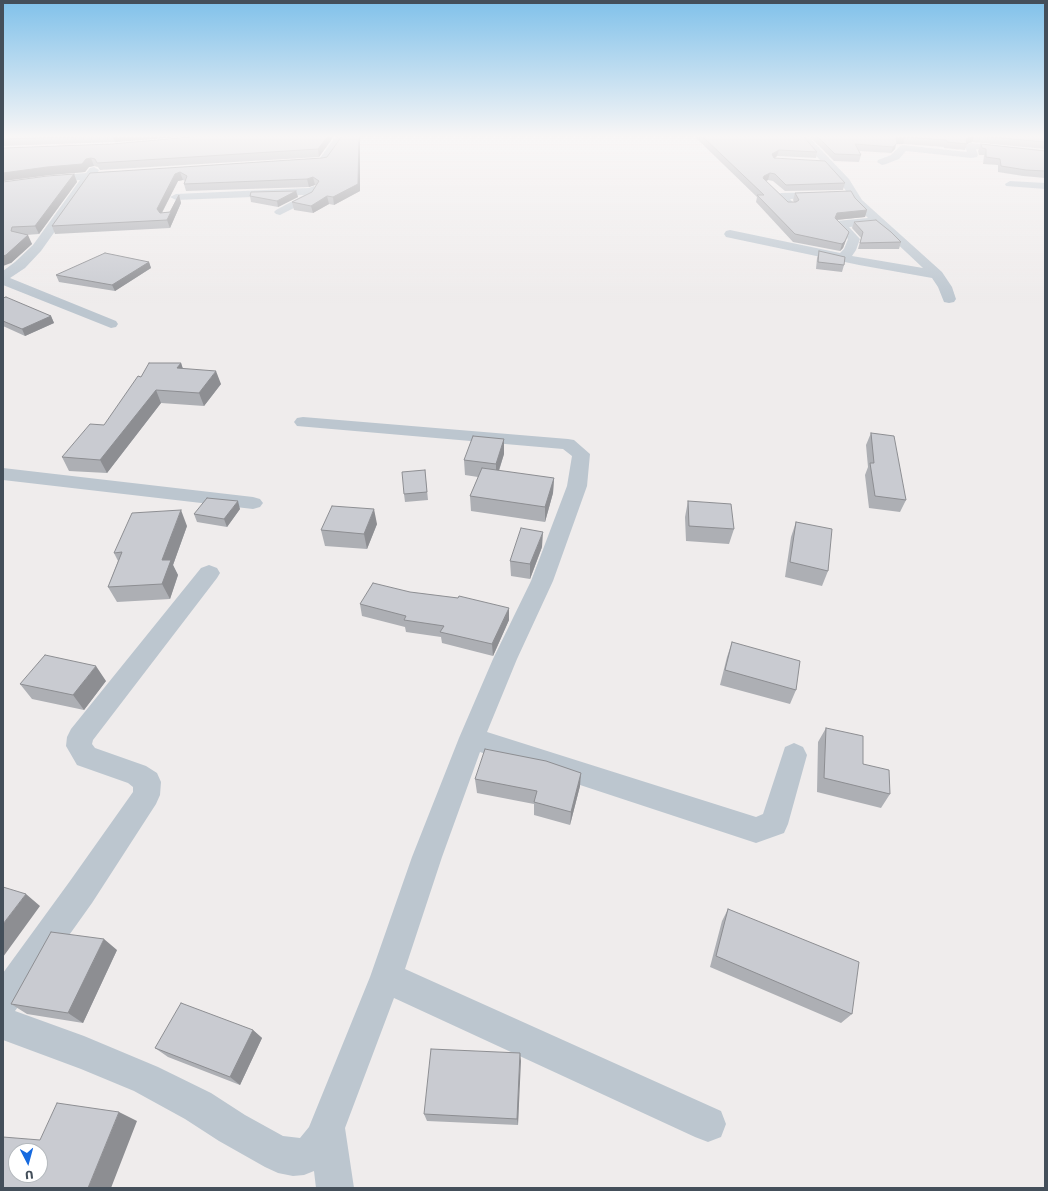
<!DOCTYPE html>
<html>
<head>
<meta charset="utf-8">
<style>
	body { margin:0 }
	#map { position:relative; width:1048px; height:1191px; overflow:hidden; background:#efecec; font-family:"DejaVu Sans",sans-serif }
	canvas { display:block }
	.frame { position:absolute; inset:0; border:4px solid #444f5a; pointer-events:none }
	.north { position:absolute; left:8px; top:1143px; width:40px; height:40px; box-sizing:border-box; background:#fff; border:1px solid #b4b9bd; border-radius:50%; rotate:174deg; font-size:11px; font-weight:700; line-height:16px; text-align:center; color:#444f5a }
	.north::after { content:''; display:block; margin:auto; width:14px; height:18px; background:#166adf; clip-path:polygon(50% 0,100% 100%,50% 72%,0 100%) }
</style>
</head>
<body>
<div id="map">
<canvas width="1048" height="1191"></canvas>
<div class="frame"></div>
<div class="north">U</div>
</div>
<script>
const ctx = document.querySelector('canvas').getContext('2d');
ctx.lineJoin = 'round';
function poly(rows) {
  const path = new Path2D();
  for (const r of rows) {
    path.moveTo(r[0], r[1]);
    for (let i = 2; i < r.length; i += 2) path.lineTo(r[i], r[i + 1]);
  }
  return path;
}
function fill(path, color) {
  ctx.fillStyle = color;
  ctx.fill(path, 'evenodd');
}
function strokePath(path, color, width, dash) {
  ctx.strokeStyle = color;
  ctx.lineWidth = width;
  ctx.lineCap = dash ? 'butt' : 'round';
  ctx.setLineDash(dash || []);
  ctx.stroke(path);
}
const minor = poly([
	[336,136,346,136,327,163,296,165,295,163,296,161,320,158,336,136],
	[798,136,808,136,849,179,862,200,942,272,952,287,956,299,954,302,949,303,944,302,938,287,932,278,859,265,726,237,724,234,726,231,730,230,840,253,844,249,848,239,834,224,836,221,868,218,854,204,841,183,798,136],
	[874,225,890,237,923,268,852,256,856,250,860,239,849,227,874,225],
	[972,143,1045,150,1045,156,976,149,978,155,977,157,971,158,906,151,899,159,886,164,882,165,877,162,878,160,891,155,900,146,903,145,967,152,965,146,967,144,972,143],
	[94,167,99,170,98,172,117,171,122,174,117,177,92,179,41,251,25,268,10,278,116,321,118,324,116,327,111,328,3,285,3,271,15,262,33,245,80,180,50,182,3,189,3,183,50,176,86,173,90,168,94,167],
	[1010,181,1045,183,1045,189,1006,186,1005,184,1010,181],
	[314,186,319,189,312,199,280,215,276,214,274,212,276,210,304,195,176,200,170,197,176,194,309,188,314,186],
	[824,192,830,195,828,197,790,199,796,206,794,208,790,209,786,208,775,196,781,193,824,192],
	[303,417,568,439,574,440,590,454,587,486,553,581,517,659,487,732,756,817,763,814,785,747,794,743,803,747,807,755,788,824,784,833,756,843,480,752,442,857,405,969,721,1111,726,1124,721,1137,708,1142,695,1137,394,998,345,1128,354,1188,316,1188,314,1171,304,1175,293,1176,278,1173,265,1167,219,1141,185,1119,134,1091,81,1069,3,1040,3,973,70,881,133,792,133,787,128,783,77,765,66,746,67,737,71,729,201,568,209,565,217,568,220,573,217,578,93,740,92,744,95,748,146,766,157,773,161,782,160,795,156,804,92,903,15,1011,84,1036,158,1067,211,1093,245,1115,283,1136,300,1138,309,1127,370,977,412,857,459,738,493,659,531,581,567,486,572,456,563,449,297,426,294,422,297,418,303,417],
	[3,468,253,497,260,499,263,503,260,507,253,509,3,480,3,468]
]);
const wall = poly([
	[3,136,189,136,115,142,3,146],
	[202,136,331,136,332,139,319,157,100,170,98,167,94,166,89,167,85,172,50,175,3,181,3,148,112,144],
	[342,136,360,136,360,191,334,205,329,204,313,213,294,210,292,202,312,192,316,186,315,185,309,187,186,191,184,184,185,181,183,180,178,181,162,213,170,212,179,195,181,203,170,228,55,234,52,226,90,173,322,158,327,157],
	[694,136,803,136,817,152,816,158,777,156,775,158,845,183,843,190,785,191,773,181,768,180,766,181,788,202,794,202,793,200,795,193,855,198,867,210,865,217,837,220,849,232,843,248,840,251,793,242,756,202,757,197],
	[809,136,1045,136,1045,149,972,142,967,144,965,150,944,148,944,147,903,144,896,144,895,149,891,153,859,151,861,155,859,162,834,161],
	[981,144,1045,151,1045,178,1023,176,998,172,998,165,983,164,984,155,979,155,978,151],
	[74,174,77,182,39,234,26,235,32,244,11,263,3,182],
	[296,191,298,197,278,207,251,202,250,196],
	[854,222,901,242,899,249,858,249,861,238,852,228],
	[819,251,844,265,842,272,816,269,817,258],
	[149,262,151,268,115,291,59,282,56,275],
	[3,298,51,316,54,323,25,336,3,326],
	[181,363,183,369,221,384,204,406,161,403,107,473,69,471,62,457,104,425,141,377],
	[871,433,906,500,900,512,869,508,865,475,868,467,866,445],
	[504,439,504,454,499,471,554,478,553,493,545,522,471,511,470,496,478,477,465,475,464,460],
	[425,470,428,500,405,502,404,494],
	[688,501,734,529,729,544,686,541,685,517],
	[240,509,227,527,197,522,194,514],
	[796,522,828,571,822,586,785,577,791,537],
	[377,524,367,549,325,546,321,530],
	[187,526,173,565,178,575,170,599,117,602,108,587,118,561,114,553],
	[542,547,530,579,511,576,510,561],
	[360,604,509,620,493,656,442,643,441,637,406,632,405,627,362,616],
	[732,642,796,690,790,704,720,685,727,657],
	[106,681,84,710,32,699,20,684],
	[826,728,863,764,890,794,881,808,817,792,818,742],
	[475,779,580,786,570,825,534,815,534,804,477,793],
	[728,909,852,1014,841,1023,710,967,722,921],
	[117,950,83,1023,27,1014,11,1004],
	[253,1030,262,1038,240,1085,168,1057,155,1048],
	[520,1053,518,1125,427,1121,424,1114]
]);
const shadedWall = poly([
	[113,136,189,136,115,142],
	[328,136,331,136,332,139,319,157,318,149],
	[359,136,360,136,360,191,334,205,333,197],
	[973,136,974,136,972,142,967,144,966,139],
	[905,137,903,144,896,144,895,149,891,153,896,138],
	[779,150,777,156,771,161,772,154],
	[91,158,94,166,89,167,85,172,50,175,3,181,3,173,47,167,86,159],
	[180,172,183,180,178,181,160,216,157,209,175,174],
	[770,173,768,180,762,183,764,176],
	[74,174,77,182,39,234,35,226],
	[313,177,315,185,309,187,307,179],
	[296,191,298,197,278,207,277,201],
	[179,195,181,203,170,228,167,220],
	[327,196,329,204,313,213,311,206],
	[867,210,865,217,835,220,833,225,837,213],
	[849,232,843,248,840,251,842,244],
	[28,235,32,244,11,263,3,266,3,256],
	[149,262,151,268,115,291,112,285],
	[51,316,54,323,25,336,22,329],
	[181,363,185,375,177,368],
	[216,371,221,384,204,406,199,393],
	[156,390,161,403,107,473,100,460],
	[504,439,504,454,496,479,496,464],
	[554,478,553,493,545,522,545,507],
	[238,501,240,509,227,527,224,519],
	[374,509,377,524,367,549,364,534],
	[181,510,187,526,173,565,178,575,170,599,162,584,162,560],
	[543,532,542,547,530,579,530,564],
	[509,608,509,620,493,656,492,644],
	[96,666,106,681,84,710,73,695],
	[581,773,580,786,570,825,571,812],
	[26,894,40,906,3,957,3,924],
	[104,939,117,950,83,1023,68,1013],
	[253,1030,262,1038,240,1085,230,1077],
	[520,1053,521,1061,518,1125,517,1119],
	[119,1112,137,1121,111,1188,88,1188]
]);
const building = poly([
	[3,136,96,136,3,139,3,136],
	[202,136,328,136,318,149,97,163,95,159,91,158,86,159,82,164,47,167,3,173,3,148,112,144,202,136],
	[342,136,359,136,358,184,333,197,327,196,311,206,292,202,312,192,319,181,313,177,307,179,184,184,187,176,180,172,175,174,157,209,160,213,170,212,179,195,167,220,52,226,90,173,322,158,327,157,342,136],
	[702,136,803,136,817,152,779,150,772,154,774,158,825,161,845,183,786,185,775,174,770,173,764,176,763,178,788,202,796,202,799,200,795,193,851,191,855,198,867,210,837,213,835,218,849,232,845,241,842,244,795,234,757,195,764,195,702,136],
	[817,136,973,136,966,139,967,144,947,142,947,140,905,137,896,138,897,143,893,147,855,144,861,155,835,154,817,136],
	[981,136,1045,136,1045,142,981,136],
	[981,144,1045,151,1045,171,1026,170,1001,166,1000,159,986,157,986,149,982,148,981,144],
	[74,174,35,226,12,227,11,231,28,235,6,255,3,256,3,182,47,176,74,174],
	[296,191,277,201,250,196,251,192,296,191],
	[876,220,891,232,901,242,860,243,863,232,854,222,876,220],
	[819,251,845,257,844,265,818,262,819,251],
	[105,253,149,262,112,285,56,275,105,253],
	[6,297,51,316,22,329,3,321,3,298,6,297],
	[149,363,181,363,177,368,216,371,199,393,156,390,100,460,62,457,90,424,104,425,138,376,141,377,149,363],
	[871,433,894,436,906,500,875,496,870,463,874,463,871,433],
	[473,436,504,439,496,464,464,460,473,436],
	[482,468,554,478,545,507,470,496,482,468],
	[425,470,427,492,404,494,402,472,425,470],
	[207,498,238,501,224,519,194,514,207,498],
	[688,501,731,504,734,529,689,526,688,501],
	[332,506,374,509,364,534,321,530,332,506],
	[181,510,162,560,171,560,162,584,108,587,122,552,114,553,132,513,181,510],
	[796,522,832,529,828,571,790,562,796,522],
	[521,528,543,532,530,564,510,561,521,528],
	[373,583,410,592,458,598,459,596,509,608,492,644,440,632,444,626,404,620,406,616,360,604,373,583],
	[732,642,800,661,796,690,725,670,732,642],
	[45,655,96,666,73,695,20,684,45,655],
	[826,728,863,736,863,764,889,770,890,794,824,778,826,728],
	[485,749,546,761,581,773,571,812,534,802,537,791,475,779,485,749],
	[3,887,26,894,3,924,3,887],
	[728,909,859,962,852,1014,716,956,728,909],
	[51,932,104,939,68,1013,11,1004,51,932],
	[181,1003,253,1030,230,1077,155,1048,181,1003],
	[431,1049,520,1053,517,1119,424,1114,431,1049],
	[57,1103,119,1112,88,1188,3,1188,3,1137,40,1140,57,1103],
	[16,1151,40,1151,40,1175,16,1175,16,1151]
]);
fill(minor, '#bcc6cf');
fill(wall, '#adafb4');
fill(shadedWall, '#8d8e92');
fill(building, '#c9cbd1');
strokePath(building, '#8d8e92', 1);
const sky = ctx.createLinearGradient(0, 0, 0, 303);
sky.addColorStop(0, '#80c1ea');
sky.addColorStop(0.45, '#f8f6f6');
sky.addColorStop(1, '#f8f6f600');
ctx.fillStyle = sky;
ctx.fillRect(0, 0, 1048, 303);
</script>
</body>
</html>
